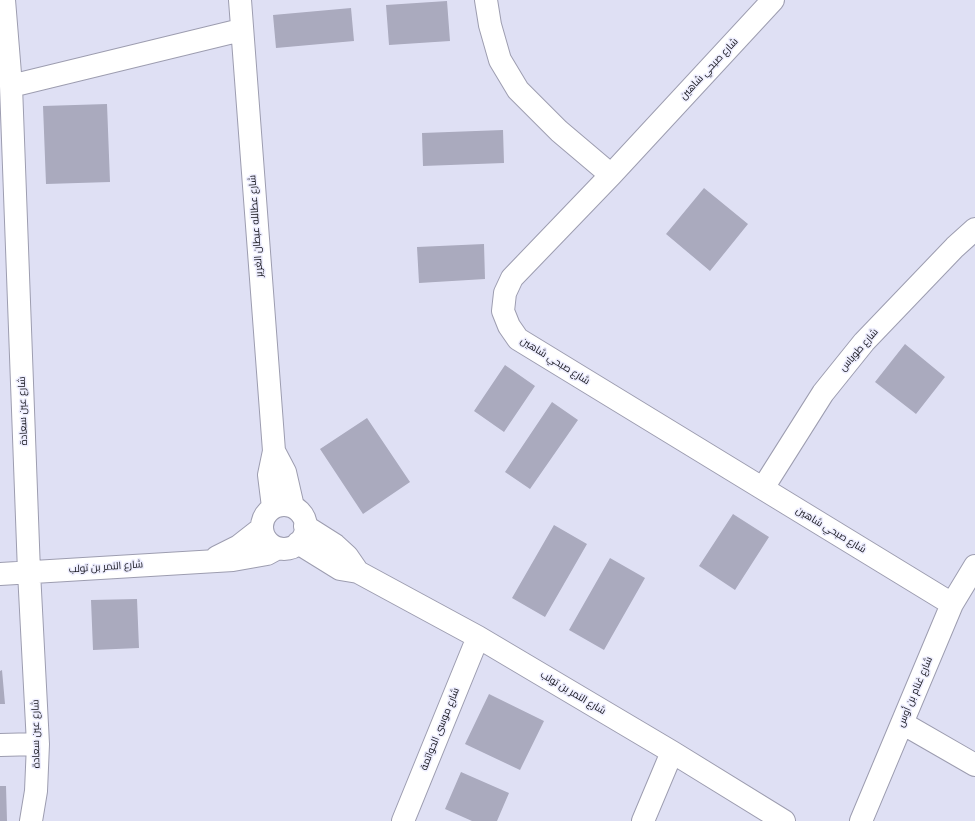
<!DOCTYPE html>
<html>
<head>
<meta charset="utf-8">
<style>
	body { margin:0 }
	canvas { display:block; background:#dfe0f4 }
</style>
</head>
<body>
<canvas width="975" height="821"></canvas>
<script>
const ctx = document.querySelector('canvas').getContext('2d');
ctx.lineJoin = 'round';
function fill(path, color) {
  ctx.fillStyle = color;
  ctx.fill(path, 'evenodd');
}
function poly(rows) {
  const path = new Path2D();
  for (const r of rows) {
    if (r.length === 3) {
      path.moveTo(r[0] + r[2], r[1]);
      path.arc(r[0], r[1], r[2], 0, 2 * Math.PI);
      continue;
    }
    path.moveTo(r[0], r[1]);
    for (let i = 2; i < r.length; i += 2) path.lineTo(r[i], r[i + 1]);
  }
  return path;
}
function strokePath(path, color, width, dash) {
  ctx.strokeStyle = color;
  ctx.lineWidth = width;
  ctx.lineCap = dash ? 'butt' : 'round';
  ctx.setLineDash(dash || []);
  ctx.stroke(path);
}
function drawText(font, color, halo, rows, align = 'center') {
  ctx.font = font + ' Lora,Cairo,serif';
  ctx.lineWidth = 3;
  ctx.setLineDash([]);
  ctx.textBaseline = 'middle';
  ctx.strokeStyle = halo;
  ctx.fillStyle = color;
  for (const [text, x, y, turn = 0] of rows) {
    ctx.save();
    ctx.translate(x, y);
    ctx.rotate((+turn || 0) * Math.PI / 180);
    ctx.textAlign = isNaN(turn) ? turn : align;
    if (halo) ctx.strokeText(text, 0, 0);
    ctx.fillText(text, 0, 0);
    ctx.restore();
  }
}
const building = poly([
	[447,1,450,41,389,45,386,5],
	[351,8,354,41,276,48,273,15],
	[107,104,110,182,46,184,43,106],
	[503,130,504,163,423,166,422,133],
	[704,188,748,224,710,271,666,234],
	[484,244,485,279,419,283,417,247],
	[905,344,945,377,916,414,875,382],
	[505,365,535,386,504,432,474,411],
	[552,402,578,420,530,489,505,472],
	[367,418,410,482,363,514,320,449],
	[733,514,769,537,735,590,699,566],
	[554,525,587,544,545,617,512,598],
	[610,558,645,578,604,650,569,630],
	[137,599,139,648,93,650,91,600],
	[2,670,5,704,0,704,0,671],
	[489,694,544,721,520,770,465,744],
	[461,772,509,793,497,821,472,821,445,809],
	[0,786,6,786,7,821,0,821]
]);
const minor = poly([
	[4,0,11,86,29,572,38,744,36,791,31,821],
	[240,0,274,451,269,475,273,507],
	[486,0,490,25,500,60,518,90,559,131,611,175],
	[773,0,611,175,512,278,505,293,503,311,509,326,518,339,952,604],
	[11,86,241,30],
	[274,451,285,472,293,507],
	[763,488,823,393,864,342,955,247,975,229],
	[284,527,22],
	[305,526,335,545,347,556,358,572],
	[298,543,340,569,358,572,478,637,672,752,784,821],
	[217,557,239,546,262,528],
	[0,574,233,560,267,554,278,548],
	[902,723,975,765],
	[0,745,38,744],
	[403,821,478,637],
	[643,821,672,752],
	[861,821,952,604,975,566]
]);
const streetNames = [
	["شارع صبحي شاهين",709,69,-47],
	["شارع عطالله عبطان الغرير",256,226,-94],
	["شارع طوباس",859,350,-49],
	["شارع صبحي شاهين",555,361,32],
	["شارع عين سعادة",23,411,-92],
	["شارع صبحي شاهين",831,530,31],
	["شارع النمر بن تولب",106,567,-4],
	["شارع غنام بن أوس",915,692,-67],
	["شارع النمر بن تولب",573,693,31],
	["شارع موسى الحواتمة",440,729,-68],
	["شارع عين سعادة",36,734,-91]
];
fill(building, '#aaaabe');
strokePath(minor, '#9d9db0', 24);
strokePath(minor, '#fff', 22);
drawText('10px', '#101017', '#ededfe', streetNames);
</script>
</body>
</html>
